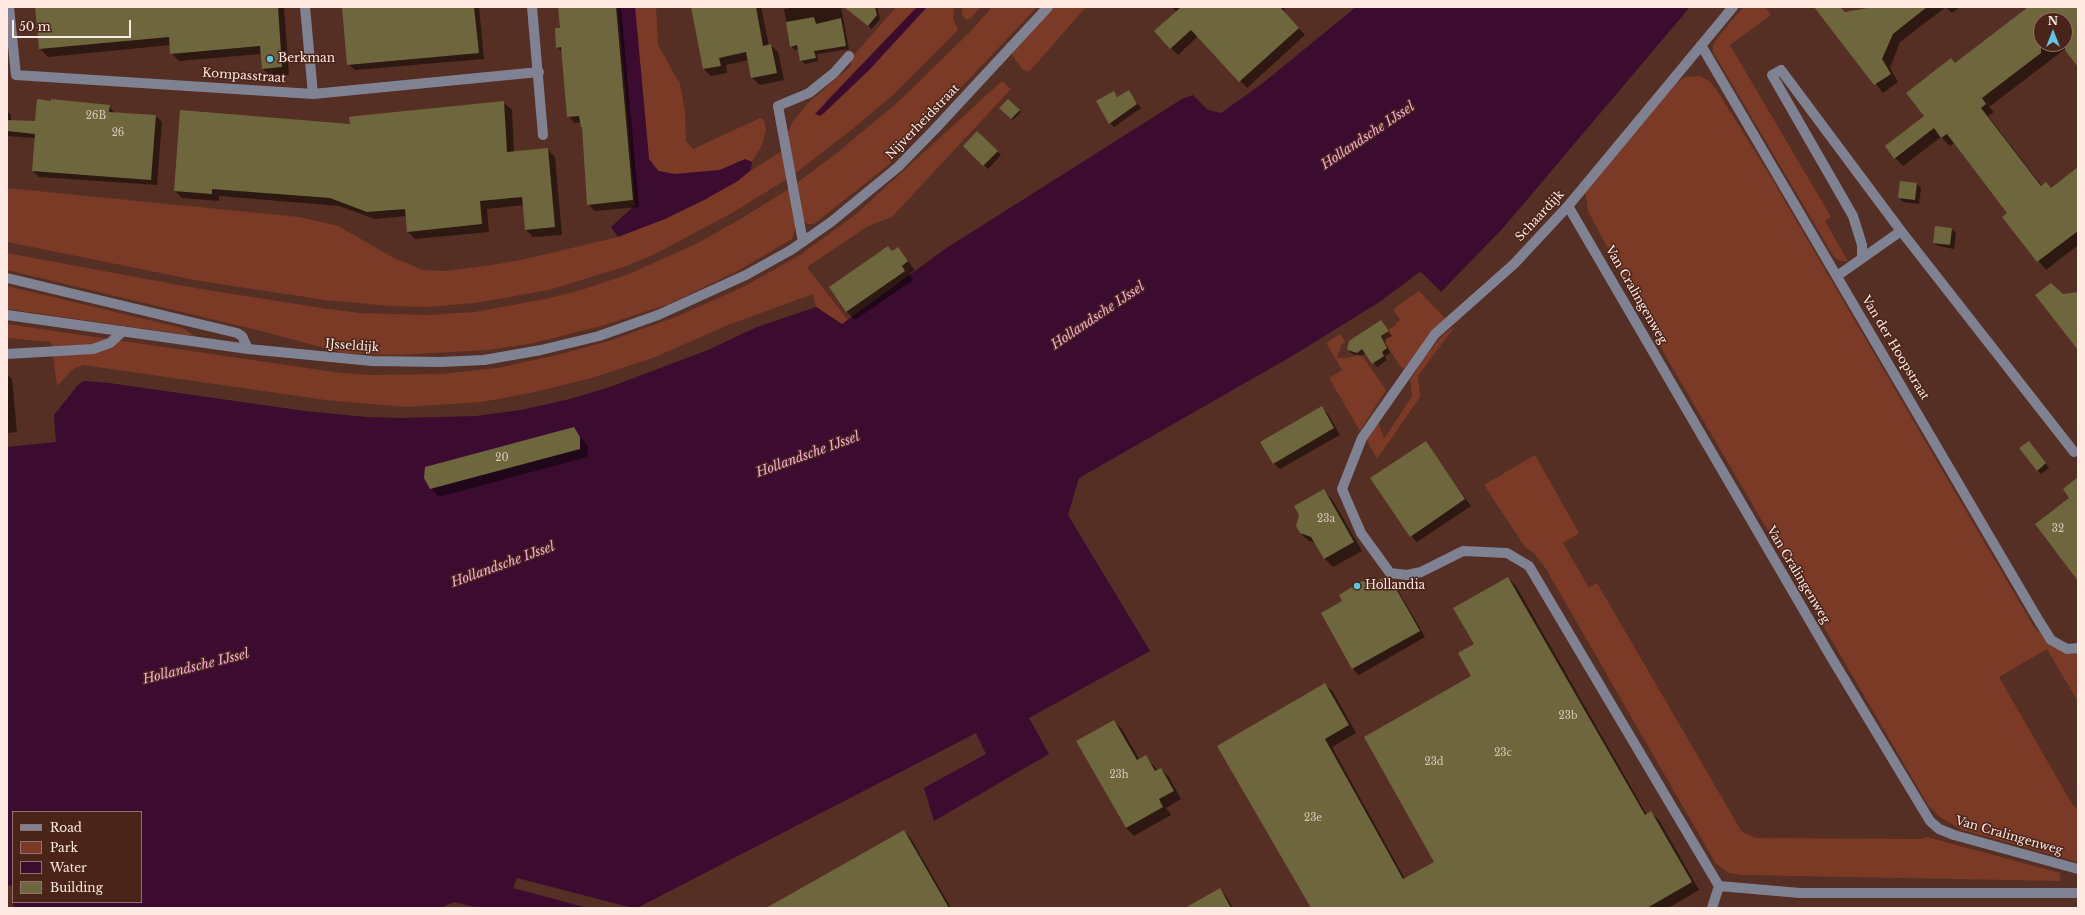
<!DOCTYPE html>
<html>
<head>
<meta charset="utf-8">
<style>
	body { margin:0 }
	#map { position:relative; width:2085px; height:915px; overflow:hidden; background:#552f23; font-family:"Libre Baskerville",serif }
	canvas { display:block }
	.frame { position:absolute; inset:0; border:8px solid #fee9e3; pointer-events:none }
	.legend { position:absolute; left:12px; top:811px; width:130px; height:92px; box-sizing:border-box; background:#4a2419; border:1px solid #92736a; margin:0; padding:5px 7px; list-style:none; font-size:12px; color:#fee9e3 }
	.legend li { display:flex; align-items:center; gap:8px; height:20px }
	.legend b { width:20px; border:1px solid #92736a }
	.north { position:absolute; left:2033px; top:12px; width:40px; height:40px; box-sizing:border-box; background:#4a2419; border:1px solid #92736a; border-radius:50%; rotate:0deg; font-size:11px; font-weight:700; line-height:16px; text-align:center; color:#fee9e3 }
	.north::after { content:''; display:block; margin:auto; width:14px; height:18px; background:#5ac8e5; clip-path:polygon(50% 0,100% 100%,50% 72%,0 100%) }
	.scale { position:absolute; left:12px; top:20px; width:119px; height:18px; box-sizing:border-box; border:2px solid #fee9e3; border-top:0; padding-left:5px; font-size:12px; line-height:14px; white-space:nowrap; color:#fee9e3; -webkit-text-stroke:3px #4a2419; paint-order:stroke }
</style>
</head>
<body>
<div id="map">
<canvas width="2085" height="915"></canvas>
<div class="frame"></div>
<ul class="legend">
<li><b style="height:5px;background:#7f8293"></b>Road</li>
<li><b style="height:11px;background:#7a3a25"></b>Park</li>
<li><b style="height:11px;background:#3b0c30"></b>Water</li>
<li><b style="height:11px;background:#6e663c"></b>Building</li>
</ul>
<div class="north">N</div>
<div class="scale">50 m</div>
</div>
<script>
const ctx = document.querySelector('canvas').getContext('2d');
ctx.lineJoin = 'round';
function fill(path, color) {
  ctx.fillStyle = color;
  ctx.fill(path, 'evenodd');
}
function poly(rows) {
  const path = new Path2D();
  for (const r of rows) {
    path.moveTo(r[0], r[1]);
    for (let i = 2; i < r.length; i += 2) path.lineTo(r[i], r[i + 1]);
  }
  return path;
}
function strokePath(path, color, width, dash) {
  ctx.strokeStyle = color;
  ctx.lineWidth = width;
  ctx.lineCap = dash ? 'butt' : 'round';
  ctx.setLineDash(dash || []);
  ctx.stroke(path);
}
function drawText(font, color, halo, rows, align = 'center') {
  ctx.font = font + ' "Libre Baskerville",serif';
  ctx.lineWidth = 3;
  ctx.setLineDash([]);
  ctx.textBaseline = 'middle';
  ctx.strokeStyle = halo;
  ctx.fillStyle = color;
  for (const [text, x, y, turn = 0] of rows) {
    ctx.save();
    ctx.translate(x, y);
    ctx.rotate((+turn || 0) * Math.PI / 180);
    ctx.textAlign = isNaN(turn) ? turn : align;
    if (halo) ctx.strokeText(text, 0, 0);
    ctx.fillText(text, 0, 0);
    ctx.restore();
  }
}
const green = poly([
	[635,7,656,7,658,45,680,84,685,111,686,141,693,149,760,118,764,120,766,130,762,145,752,162,745,159,720,170,675,174,659,171,649,159],
	[896,7,917,7,825,102,824,113,869,70,927,7,954,7,953,18,958,30,892,96,855,127,793,175,788,139,788,131,793,121,808,103,852,65,849,61],
	[962,7,981,7,971,18,966,20,962,14],
	[992,7,1037,7,887,166,814,224,808,224,804,220,795,184,833,156,897,103,969,33],
	[1053,7,1086,7,1029,72,1023,70,1011,53],
	[1743,7,1765,7,1771,15,1730,45,1831,217,1825,221,1848,261,1840,261,1834,257,1713,52,1713,45,1718,37],
	[1700,76,1708,80,1716,89,1768,172,2034,627,2047,641,2078,653,2078,702,2047,649,1999,677,2072,804,2078,809,2078,862,1962,830,1940,817,1928,805,1665,355,1588,211,1585,190,1677,82,1685,77],
	[1002,81,1011,89,892,217,868,226,807,267,848,320,842,324,816,307,813,294,728,325,653,358,592,378,530,393,482,402,405,407,325,400,83,365,73,369,57,386,51,342,7,338,7,324,341,373,369,375,442,374,498,368,561,354,609,341,678,316,743,287,800,255,855,215],
	[782,151,787,179,732,213,657,253,627,266,549,290,475,303,429,307,390,306,325,300,200,281,7,242,7,188,299,217,338,226,394,258,423,270,444,271,486,266,521,260,618,237,704,200],
	[789,189,796,227,792,239,736,272,669,304,605,325,529,344,488,350,400,355,343,353,261,331,7,270,7,253,195,288,328,309,360,313,427,315,475,312,550,298,581,290,629,274,696,244,737,221],
	[7,286,182,328,195,336,7,309],
	[1419,291,1446,319,1426,339,1403,370,1385,343,1387,341,1383,336,1390,331,1389,329,1396,325,1395,323,1400,320,1393,309],
	[1455,326,1418,376,1420,397,1377,459,1366,439,1378,421,1384,439,1412,396,1410,380,1424,358,1443,335],
	[1340,334,1345,342,1342,344,1337,358,1347,358,1361,354,1386,390,1360,431,1329,378,1342,370,1326,343],
	[1535,455,1579,533,1563,543,1589,588,1597,583,1742,832,1756,838,1922,839,1927,837,2060,873,2060,881,1743,875,1729,873,1716,864,1546,569,1534,553,1525,547,1484,485]
]);
const water = poly([
	[618,7,635,7,649,159,658,171,675,174,720,170,745,159,752,162,751,170,738,181,704,200,665,219,618,237,611,227,635,205],
	[917,7,927,7,869,70,824,113,820,116,815,114],
	[1356,7,1690,7,1504,227,1441,292,1421,272,1417,274,1381,301,1294,355,1079,478,1068,515,1150,651,1029,718,1049,754,934,821,924,788,986,754,976,733,639,907,629,907,517,878,513,888,588,908,479,908,454,902,441,908,14,908,13,903,17,902,141,902,141,812,13,812,13,885,7,886,7,447,56,442,54,415,78,385,84,381,109,383,305,411,367,417,401,418,476,416,521,410,570,399,610,387,708,350,757,327,816,307,842,324,945,249,1182,99,1193,95,1208,110,1221,113,1263,83]
]);
const shadow = poly([
	[36,7,284,7,289,75,271,77,263,69,261,54,179,61,171,53,170,45,48,57,40,49],
	[343,7,479,7,484,59,355,70,348,64],
	[559,7,621,7,639,207,595,211,588,204,583,128,581,122,575,123,568,116,562,52,557,47,561,29],
	[692,7,761,7,769,46,771,45,778,52,784,80,760,85,752,78,749,60,726,65,727,73,711,76,704,69],
	[794,7,841,7,849,49,817,54,818,61,805,64,801,60,799,49,795,50,791,46,784,9],
	[845,7,877,7,880,19,872,29],
	[1172,7,1286,7,1283,11,1305,35,1247,88,1198,36,1178,55,1171,48,1156,31,1177,12],
	[1825,7,1839,7,1844,13,1875,7,1960,7,1952,13,1946,7,1900,42,1890,68,1898,82,1883,93,1819,12],
	[2030,7,2078,7,2078,66,2065,49,1989,107,1994,112,1988,116,2042,186,2046,183,2051,188,2078,168,2078,245,2046,270,2003,217,2008,213,1954,143,1950,146,1941,137,1903,166,1895,158,1926,116,1956,64],
	[2041,20,2065,20,2065,44,2041,44],
	[1128,91,1141,108,1114,127,1110,123,1113,92,1118,97],
	[1008,100,1021,112,1013,120,1001,108],
	[504,103,512,110,514,152,547,149,555,157,562,235,533,237,526,230,524,205,487,209,489,232,415,239,408,232,406,216,375,219,339,206,219,196,219,201,182,198,175,191,351,125],
	[109,106,115,113,156,116,162,122,157,185,39,177,33,171,35,138,7,136,7,111,11,115,11,121,36,122],
	[977,132,1001,155,988,169,964,146],
	[1901,182,1917,184,1921,188,1919,204,1903,202,1899,198],
	[1952,229,1956,233,1954,249,1938,246,1934,243],
	[898,248,915,270,909,274,913,280,855,320,846,311,893,252],
	[1384,325,1392,336,1384,340,1390,353,1385,356,1387,360,1377,367,1366,353,1361,356,1352,354,1348,350],
	[7,374,12,379,17,432,7,433],
	[1321,408,1328,414,1340,435,1280,469,1273,463],
	[573,428,588,446,587,457,439,497,431,488],
	[1425,442,1471,506,1417,542,1411,536],
	[2033,446,2049,468,2041,474,2037,470],
	[1324,491,1332,499,1362,551,1333,567,1325,559,1316,543,1309,541,1300,533],
	[1508,578,1516,586,1647,815,1651,813,1659,820,1699,890,1668,908,1313,908,1325,685,1333,692,1356,733,1332,747,1405,879,1436,862,1472,676,1475,644],
	[1390,580,1396,587,1425,637,1359,675,1353,669,1322,614,1372,585],
	[1114,721,1122,729,1139,759,1145,756,1158,771,1161,769,1169,777,1181,799,1166,808,1171,815,1134,836,1126,828,1077,742],
	[904,831,910,837,951,908,768,908],
	[1219,889,1226,896,1233,908,1187,908]
]);
const building = poly([
	[35,7,278,7,282,67,262,69,260,46,170,54,169,37,39,49],
	[342,7,474,7,479,53,347,65],
	[558,7,616,7,633,200,587,205,582,127,581,127,579,116,567,117,561,47,556,48,555,28,560,28],
	[691,7,756,7,763,46,771,44,777,73,751,78,746,52,719,58,721,66,703,69],
	[844,7,875,7,877,15,868,26],
	[1181,7,1280,7,1299,28,1239,82,1191,30,1170,49,1154,31],
	[1814,7,1840,7,1845,12,1873,7,1927,7,1893,34,1882,59,1891,74,1874,85],
	[2028,7,2078,7,2078,67,2065,50,2065,20,2041,20,2041,53,1982,98,1986,104,1981,108,2041,186,2046,182,2051,188,2078,167,2078,231,2037,262,2002,217,2007,213,1947,134,1941,138,1934,128,1894,159,1885,146,1924,116,1906,93,1951,58,1955,63],
	[814,17,816,24,841,18,846,46,814,51,816,58,800,61,797,45,790,47,786,22],
	[1129,90,1137,104,1109,124,1096,101,1114,91,1117,97],
	[37,99,51,101,51,99,110,105,109,112,156,115,151,180,32,171,35,134,7,131,7,120,35,121],
	[1008,99,1020,110,1011,119,999,108],
	[504,101,507,152,548,148,555,227,525,230,522,197,480,201,482,224,407,232,405,209,367,212,330,198,212,189,212,194,174,191,180,110,350,124,349,117,356,116],
	[977,131,998,151,983,166,963,146],
	[1900,181,1917,183,1915,200,1898,198],
	[1935,226,1952,228,1950,245,1933,243],
	[888,246,892,251,898,247,908,261,902,266,905,271,846,312,829,287],
	[2051,283,2063,294,2078,292,2078,350,2035,295],
	[1381,320,1389,331,1381,336,1387,348,1382,352,1384,356,1372,364,1362,349,1357,353,1347,350,1349,341],
	[1322,406,1334,428,1273,464,1260,442],
	[574,427,580,437,580,449,430,489,424,478,425,467],
	[1426,441,1465,499,1410,537,1370,478],
	[2029,441,2046,463,2037,471,2019,448],
	[2078,477,2078,581,2035,524,2069,498,2063,489],
	[1324,489,1354,542,1324,559,1311,537,1300,533,1296,526,1299,515,1294,506],
	[1384,577,1391,580,1420,631,1352,669,1321,613,1342,601,1339,595,1362,581,1372,584],
	[1508,577,1645,815,1651,811,1692,882,1647,908,1311,908,1217,746,1325,683,1349,725,1325,739,1403,879,1434,862,1364,737,1471,676,1458,653,1474,644,1453,608],
	[1114,720,1137,760,1146,755,1155,771,1161,768,1174,791,1159,799,1163,807,1126,828,1076,741],
	[904,830,949,908,766,908],
	[1220,888,1231,908,1185,908]
]);
const minor = poly([
	[9,7,16,75,313,94,539,72],
	[305,7,313,94],
	[532,7,543,135],
	[1701,45,2039,621,2051,640,2067,649,2078,648],
	[1568,206,1831,657,1930,821,1939,829,1954,835,2078,869],
	[803,242,778,106,809,93,834,73,849,56],
	[1862,258,1862,245,1853,216,1772,75,1781,70,1901,231,2074,452],
	[1837,276,1901,231],
	[7,278,237,333,242,336,248,349],
	[7,315,248,349,372,361,440,362,484,360,541,350,599,336,658,315,746,275,791,250,831,222,898,167,935,129,1048,7],
	[7,354,93,349,110,343,123,331],
	[1719,886,1800,893,2078,893],
	[1712,908,1719,886,1529,566,1507,553,1463,551,1421,572,1407,575,1390,573,1361,533,1342,489,1362,438,1435,334,1514,264,1568,206,1733,7]
]);
const markers = [
	[270,59,4,"#5ac8e5"],
	[1357,586,4,"#5ac8e5"]
];
const numberNames = [
	["26B",96,116],
	["26",118,133],
	["20",502,458],
	["23a",1326,519],
	["32",2058,529],
	["23b",1568,716],
	["23c",1503,753],
	["23d",1434,762],
	["23h",1119,775],
	["23e",1313,818]
];
const poiNames = [
	["Berkman",278,59],
	["Hollandia",1365,586]
];
const streetNames = [
	["Kompasstraat",244,76,4],
	["Nijverheidstraat",923,122,-46],
	["Schaardijk",1540,216,-47],
	["Van Cralingenweg",1636,295,60],
	["IJsseldijk",352,346,4],
	["Van der Hoopstraat",1895,348,59],
	["Van Cralingenweg",1798,575,59],
	["Van Cralingenweg",2009,836,16]
];
const waterNames = [
	["Hollandsche IJssel",1368,136,-34],
	["Hollandsche IJssel",1098,316,-34],
	["Hollandsche IJssel",808,455,-20],
	["Hollandsche IJssel",503,565,-20],
	["Hollandsche IJssel",196,667,-14]
];
fill(green, '#7a3a25');
fill(water, '#3b0c30');
fill(shadow, '#0007');
fill(building, '#6e663c');
strokePath(minor, '#7f8293', 10);
for (const [x, y, r, color] of markers) {
  const dot = new Path2D();
  dot.arc(x, y, r, 0, 2 * Math.PI);
  ctx.fillStyle = color;
  ctx.fill(dot);
  strokePath(dot, '#4a2419', 1.5);
}
drawText('10px', '#dac8b9', null, numberNames);
drawText('12px', '#fee9e3', '#4a2419', poiNames, 'left');
drawText('12px', '#fee9e3', '#4a2419', streetNames);
drawText('italic 13px', '#f2aadc', '#4a2419', waterNames);
</script>
</body>
</html>
